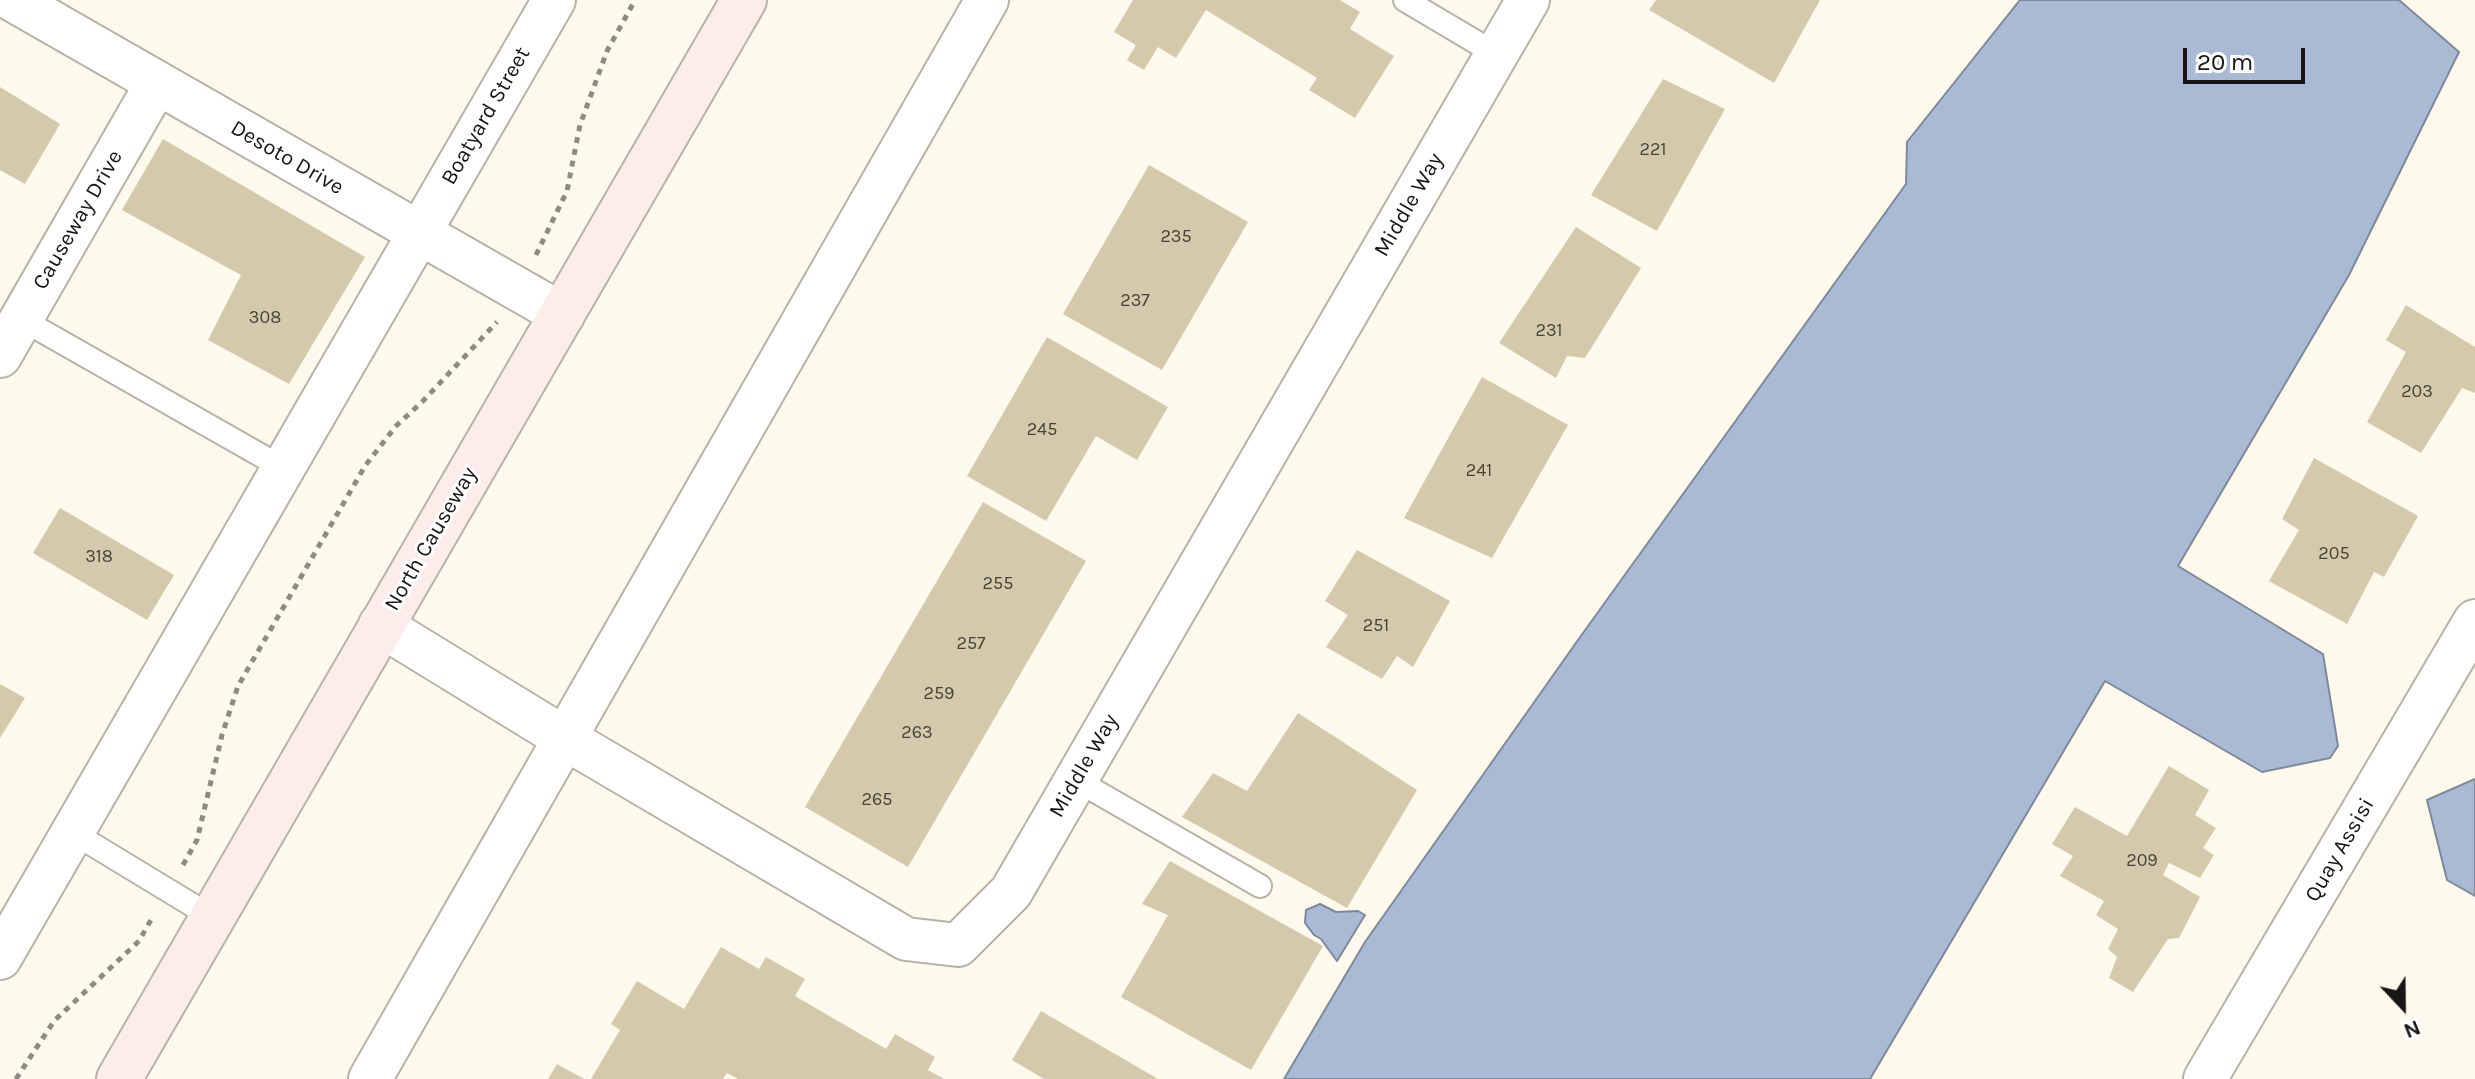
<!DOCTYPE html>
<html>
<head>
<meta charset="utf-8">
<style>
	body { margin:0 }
	#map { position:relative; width:2475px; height:1079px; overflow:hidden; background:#fdf9ec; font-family:Karla,sans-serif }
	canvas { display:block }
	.north { position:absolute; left:2363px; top:967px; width:80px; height:80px; -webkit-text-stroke:6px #fff; paint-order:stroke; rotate:158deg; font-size:22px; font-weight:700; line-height:32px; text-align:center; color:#171612 }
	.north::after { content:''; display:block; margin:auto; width:28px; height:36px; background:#171612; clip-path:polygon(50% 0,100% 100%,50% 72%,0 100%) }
	.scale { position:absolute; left:2183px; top:48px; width:122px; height:36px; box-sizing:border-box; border:4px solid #171612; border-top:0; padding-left:10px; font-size:24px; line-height:28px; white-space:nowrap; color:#171612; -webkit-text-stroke:6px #fff; paint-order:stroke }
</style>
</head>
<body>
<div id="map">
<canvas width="2475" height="1079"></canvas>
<div class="north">N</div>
<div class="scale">20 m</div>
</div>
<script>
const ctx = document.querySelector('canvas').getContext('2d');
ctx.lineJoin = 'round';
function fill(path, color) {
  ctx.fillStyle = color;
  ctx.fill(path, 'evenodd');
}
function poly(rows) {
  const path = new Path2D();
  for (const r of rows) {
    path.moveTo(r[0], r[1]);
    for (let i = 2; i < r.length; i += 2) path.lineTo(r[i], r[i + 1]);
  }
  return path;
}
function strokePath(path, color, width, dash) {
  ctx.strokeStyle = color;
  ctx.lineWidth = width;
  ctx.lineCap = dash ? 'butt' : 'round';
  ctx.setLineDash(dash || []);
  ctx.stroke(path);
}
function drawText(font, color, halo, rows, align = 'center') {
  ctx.font = font + ' Karla,sans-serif';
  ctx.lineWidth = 6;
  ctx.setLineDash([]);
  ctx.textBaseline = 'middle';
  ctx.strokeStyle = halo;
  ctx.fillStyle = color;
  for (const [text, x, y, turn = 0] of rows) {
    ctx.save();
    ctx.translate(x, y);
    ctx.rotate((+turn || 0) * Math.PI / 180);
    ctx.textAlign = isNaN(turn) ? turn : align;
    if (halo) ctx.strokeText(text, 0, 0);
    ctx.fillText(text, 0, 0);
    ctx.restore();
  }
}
const water = poly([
	[2020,0,2399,0,2459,52,2349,275,2178,566,2323,654,2338,746,2330,758,2262,772,2105,681,1870,1079,1284,1079,1365,942,1578,640,1906,184,1907,142,2020,0],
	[2475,779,2475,896,2447,880,2427,800,2475,779],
	[1320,904,1336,912,1358,911,1365,915,1337,961,1321,939,1314,935,1305,923,1306,910,1320,904]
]);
const building = poly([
	[1133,0,1340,0,1360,12,1350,29,1394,56,1355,118,1309,90,1317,78,1206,10,1176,58,1158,47,1144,70,1127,60,1136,45,1114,32],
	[1656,0,1820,0,1774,83,1649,10],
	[1663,79,1725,109,1657,231,1591,195],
	[0,87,60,124,25,184,0,170],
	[163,139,365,257,289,384,208,340,241,275,122,210],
	[1149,165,1248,222,1162,370,1063,314],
	[1576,227,1641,268,1585,358,1567,356,1556,378,1499,343],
	[2406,305,2475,347,2475,393,2462,388,2421,453,2367,422,2406,352,2386,340],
	[1047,337,1168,407,1137,460,1096,436,1046,521,967,476],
	[1482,377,1568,425,1492,558,1404,518],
	[2314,458,2418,516,2384,577,2374,572,2347,624,2269,581,2299,530,2282,519],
	[983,502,1086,561,908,867,805,807],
	[60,508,174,575,147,620,33,553],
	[1357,550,1450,601,1413,667,1397,656,1382,679,1326,647,1348,615,1325,601],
	[0,684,25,698,0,738],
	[1298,713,1417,790,1347,908,1182,817,1213,773,1247,791],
	[2169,766,2209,790,2195,815,2216,828,2203,848,2214,855,2200,878,2169,863,2163,875,2200,897,2179,938,2168,939,2133,992,2109,978,2117,957,2108,949,2118,929,2096,915,2104,901,2060,876,2073,856,2052,844,2075,807,2127,836],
	[1170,861,1323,946,1251,1070,1121,997,1168,915,1142,904],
	[721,947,759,969,766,957,805,979,795,996,886,1049,895,1034,935,1057,928,1070,944,1079,738,1079,727,1073,723,1079,591,1079,620,1030,611,1024,637,981,684,1009],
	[1041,1011,1158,1079,1044,1079,1012,1060],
	[557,1064,584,1079,548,1079]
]);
const path = poly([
	[536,255,567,191,580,125,607,51,635,0],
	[183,865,197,840,222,735,238,686,365,466,396,426,423,401,497,322],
	[16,1079,54,1021,139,941,152,918]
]);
const service = poly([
	[1405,0,1496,54],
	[21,319,283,468],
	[1076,780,1260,886],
	[72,832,212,917]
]);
const minor = poly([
	[13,0,563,315],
	[0,356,157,83],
	[380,625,566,739,906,939,958,945,1011,892,1528,0],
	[0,958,554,0],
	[370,1079,987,0],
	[2205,1079,2475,621]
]);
const secondary = poly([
	[119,1079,744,0]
]);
const numberNames = [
	["221",1653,150],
	["235",1176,237],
	["237",1135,301],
	["308",265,318],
	["231",1549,331],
	["203",2417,392],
	["245",1042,430],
	["241",1479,471],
	["205",2334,554],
	["318",99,557],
	["255",998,584],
	["251",1376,626],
	["257",971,644],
	["259",939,694],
	["263",917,733],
	["265",877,800],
	["209",2142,861]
];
const streetNames = [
	["Boatyard Street",486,116,-60],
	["Desoto Drive",287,158,30],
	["Middle Way",1409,205,-60],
	["Causeway Drive",78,220,-60],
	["North Causeway",431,539,-60],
	["Middle Way",1084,766,-60],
	["Quay Assisi",2340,850,-60]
];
fill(water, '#aabad5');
strokePath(water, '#7e899a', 2);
fill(building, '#d4c9ab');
strokePath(service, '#b7b3a7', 26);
strokePath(minor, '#b7b3a7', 46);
strokePath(secondary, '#b7b3a7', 48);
strokePath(path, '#8e8b83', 5, [6, 6]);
strokePath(service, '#fff', 22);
strokePath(minor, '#fff', 42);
strokePath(secondary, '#fdedea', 44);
drawText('18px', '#464338', null, numberNames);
drawText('22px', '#171612', '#fff', streetNames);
</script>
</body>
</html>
